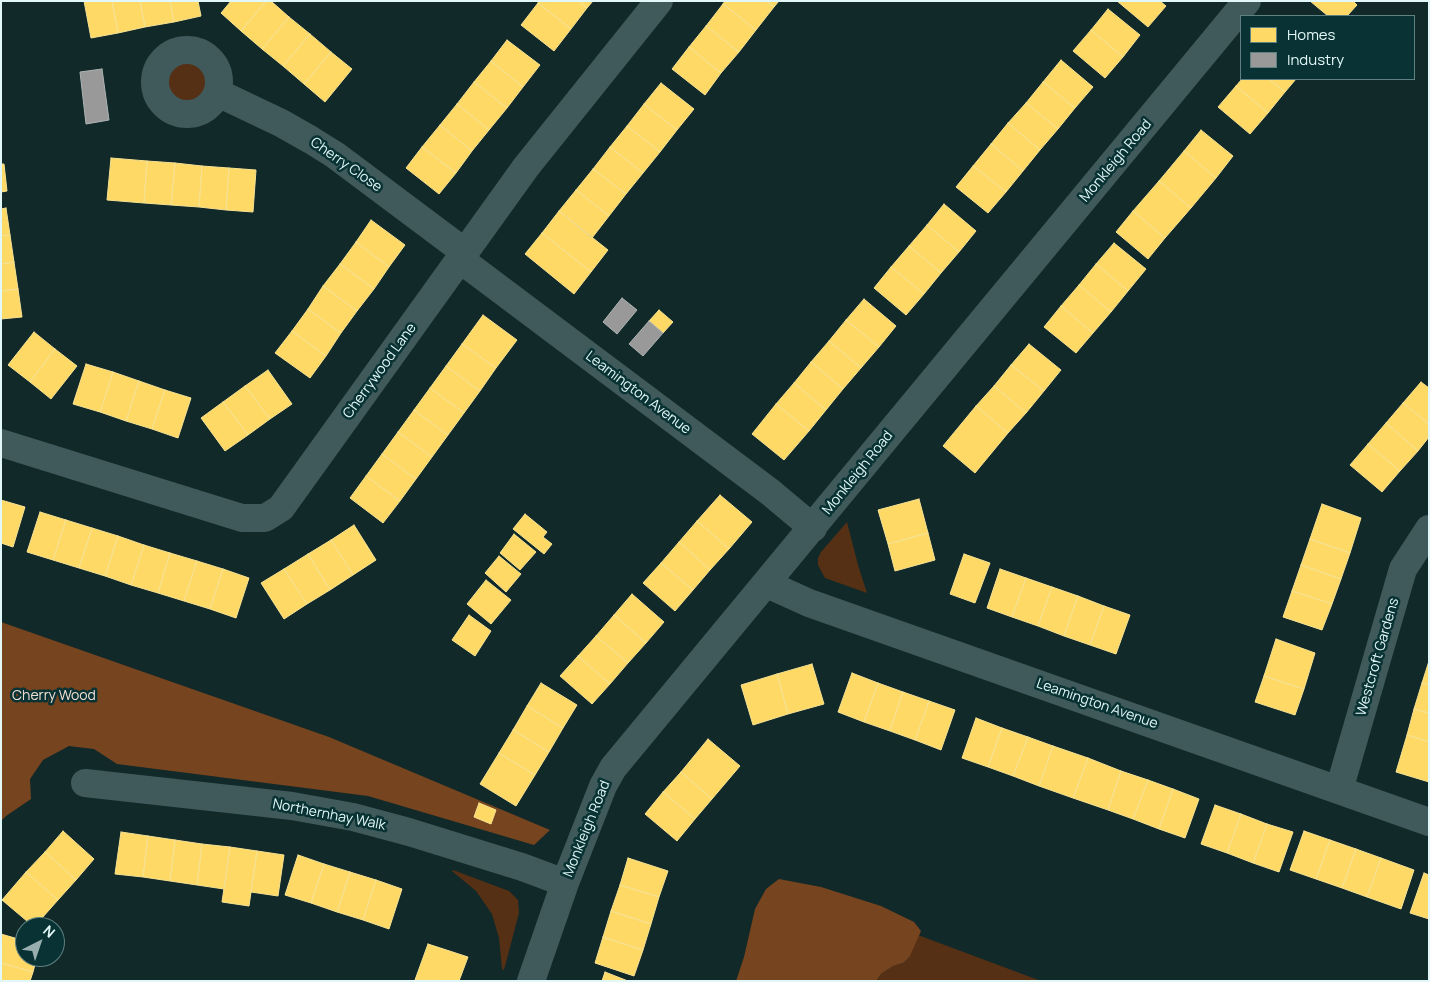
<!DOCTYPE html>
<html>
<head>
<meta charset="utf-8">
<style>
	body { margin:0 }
	#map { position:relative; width:1430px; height:982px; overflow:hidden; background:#122929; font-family:Manrope,sans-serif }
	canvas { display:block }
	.frame { position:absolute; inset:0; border:2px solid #e2f7f7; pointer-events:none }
	.legend { position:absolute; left:1240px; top:15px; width:175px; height:65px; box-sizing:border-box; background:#083233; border:1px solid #5f8181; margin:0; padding:6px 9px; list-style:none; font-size:15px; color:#e2f7f7 }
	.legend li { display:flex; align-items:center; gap:10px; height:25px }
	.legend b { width:25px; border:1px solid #5f8181 }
	.north { position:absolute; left:15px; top:917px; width:50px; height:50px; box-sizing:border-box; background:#083233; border:1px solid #5f8181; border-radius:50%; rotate:41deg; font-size:14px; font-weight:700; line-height:20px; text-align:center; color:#e2f7f7 }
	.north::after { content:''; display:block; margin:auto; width:18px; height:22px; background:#99afaf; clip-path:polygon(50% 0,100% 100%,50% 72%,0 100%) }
</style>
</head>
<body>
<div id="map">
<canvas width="1430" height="982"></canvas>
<div class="frame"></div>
<ul class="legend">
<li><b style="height:14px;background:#ffd966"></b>Homes</li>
<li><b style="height:14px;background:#999"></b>Industry</li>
</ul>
<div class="north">N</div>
</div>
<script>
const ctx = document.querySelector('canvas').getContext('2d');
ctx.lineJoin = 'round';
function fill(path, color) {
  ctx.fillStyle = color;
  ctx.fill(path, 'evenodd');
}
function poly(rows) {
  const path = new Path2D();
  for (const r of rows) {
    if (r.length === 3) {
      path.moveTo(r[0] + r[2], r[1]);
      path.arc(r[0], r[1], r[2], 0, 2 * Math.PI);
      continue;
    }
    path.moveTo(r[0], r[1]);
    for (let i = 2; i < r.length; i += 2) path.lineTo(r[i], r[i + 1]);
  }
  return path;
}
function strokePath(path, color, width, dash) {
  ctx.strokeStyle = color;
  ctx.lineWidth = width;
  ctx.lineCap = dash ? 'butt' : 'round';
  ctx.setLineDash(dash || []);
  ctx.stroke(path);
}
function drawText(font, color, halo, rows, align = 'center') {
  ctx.font = font + ' Manrope,sans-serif';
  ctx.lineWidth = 5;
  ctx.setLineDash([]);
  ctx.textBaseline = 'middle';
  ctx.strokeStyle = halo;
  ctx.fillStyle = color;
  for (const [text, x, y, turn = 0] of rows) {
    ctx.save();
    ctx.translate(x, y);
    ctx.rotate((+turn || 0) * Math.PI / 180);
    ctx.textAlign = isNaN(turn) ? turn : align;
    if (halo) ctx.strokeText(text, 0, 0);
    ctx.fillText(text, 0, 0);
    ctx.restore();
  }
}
const green = poly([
	[187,82,21],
	[847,522,858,565,867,593,825,578,818,565,818,558,821,552],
	[453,870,509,891,518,900,519,913,504,970,502,969,499,938,492,914,476,891,452,871],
	[918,935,1041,981,876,981,881,974,893,966,903,963]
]);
const forest = poly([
	[1,622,329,737,550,830,534,845,368,796,117,764,94,749,69,746,43,760,30,779,31,799,6,816,1,821],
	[779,879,821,887,881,906,914,922,921,931,910,956,903,963,893,966,881,974,876,981,736,981,744,957,755,909,766,889]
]);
const homes = poly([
	[84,1,112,1,118,33,91,38,84,1],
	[112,1,140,1,145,27,118,33,112,1],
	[140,1,170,1,174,22,145,27,140,1],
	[170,1,198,1,201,16,174,22,170,1],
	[231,1,266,1,241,31,221,13,231,1],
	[266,1,271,1,289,17,262,49,241,31,266,1],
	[539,1,579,1,587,8,571,29,538,3,539,1],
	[579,1,593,1,587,8,579,1],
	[725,1,766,1,774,7,756,30,723,4,725,1],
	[766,1,779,1,774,7,766,1],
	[1117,1,1160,1,1166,6,1148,27,1117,1],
	[1310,1,1353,1,1357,5,1347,16,1328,16,1310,1],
	[538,3,571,29,554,51,521,25,538,3],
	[723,4,756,30,739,52,706,26,723,4],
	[1108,9,1140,35,1123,57,1091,30,1108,9],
	[289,17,310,34,283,66,262,49,289,17],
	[706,26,739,52,721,73,689,47,706,26],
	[1091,30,1123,57,1105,78,1073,51,1091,30],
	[310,34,331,52,304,84,283,66,310,34],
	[507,40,540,65,523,87,491,61,507,40],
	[689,47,721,73,705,95,672,69,689,47],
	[331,52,352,69,325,102,304,84,331,52],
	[1061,60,1093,87,1075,108,1043,82,1061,60],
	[491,61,523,87,507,108,474,82,491,61],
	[1242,79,1269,79,1285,92,1268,113,1236,86,1242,79],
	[1269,79,1296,79,1285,92,1269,79],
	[474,82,507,108,489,130,457,104,474,82],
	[1043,82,1075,108,1058,129,1026,103,1043,82],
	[661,83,694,109,677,130,644,104,661,83],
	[1236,86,1268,113,1250,134,1218,107,1236,86],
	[1026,103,1058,129,1040,150,1008,123,1026,103],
	[457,104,489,130,472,151,440,125,457,104],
	[644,104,677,130,660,152,627,126,644,104],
	[1008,123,1040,150,1023,171,991,144,1008,123],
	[440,125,472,151,456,173,422,147,440,125],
	[627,126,660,152,643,173,610,147,627,126],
	[1201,130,1233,156,1216,178,1184,151,1201,130],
	[991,144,1023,171,1006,192,973,166,991,144],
	[422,147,456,173,439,194,406,168,422,147],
	[610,147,643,173,626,194,593,169,610,147],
	[1184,151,1216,178,1191,208,1159,181,1184,151],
	[111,158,147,161,144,203,107,200,111,158],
	[147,161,175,163,171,205,144,203,147,161],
	[175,163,202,166,199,207,171,205,175,163],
	[1,164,4,164,7,191,1,192,1,164],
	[202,166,229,168,226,210,199,207,202,166],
	[973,166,1006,192,988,213,956,187,973,166],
	[229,168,256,170,253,212,226,210,229,168],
	[593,169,626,194,609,216,576,190,593,169],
	[1159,181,1191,208,1165,238,1133,211,1159,181],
	[576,190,609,216,592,238,559,211,576,190],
	[944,204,976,231,959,252,927,225,944,204],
	[6,208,10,235,1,236,1,209,6,208],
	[559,211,608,250,591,272,542,233,559,211],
	[1133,211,1165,238,1148,259,1116,232,1133,211],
	[371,220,405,245,389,267,356,242,371,220],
	[927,225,959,252,941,273,909,246,927,225],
	[542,233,591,272,574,294,525,254,542,233],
	[10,235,14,262,1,264,1,236,10,235],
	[356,242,389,267,374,289,340,264,356,242],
	[1114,243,1146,269,1128,291,1096,264,1114,243],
	[909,246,941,273,924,294,891,267,909,246],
	[14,262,18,289,1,291,1,264,14,262],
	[340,264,374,289,357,311,323,286,340,264],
	[1096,264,1128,291,1111,312,1079,285,1096,264],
	[891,267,924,294,906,315,874,288,891,267],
	[1079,285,1111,312,1093,333,1061,306,1079,285],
	[323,286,357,311,341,333,308,309,323,286],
	[18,289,22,317,1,319,1,291,18,289],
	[864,299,896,326,879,347,846,320,864,299],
	[1061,306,1093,333,1076,353,1044,327,1061,306],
	[308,309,341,333,326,356,292,331,308,309],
	[659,310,673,322,663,333,649,321,659,310],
	[483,315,517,340,496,368,462,344,483,315],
	[846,320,879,347,861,368,829,341,846,320],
	[292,331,326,356,310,378,275,353,292,331],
	[34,332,55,349,30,382,8,365,34,332],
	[829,341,861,368,843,389,811,362,829,341],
	[462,344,496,368,480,391,446,366,462,344],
	[1029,344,1061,370,1044,391,1011,365,1029,344],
	[55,349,77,366,51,399,30,382,55,349],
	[811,362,843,389,826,410,794,383,811,362],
	[86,364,113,372,100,412,73,404,86,364],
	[1011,365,1044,391,1026,413,994,386,1011,365],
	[446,366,480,391,464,413,430,388,446,366],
	[268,370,292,404,270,419,245,386,268,370],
	[113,372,139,381,126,421,100,412,113,372],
	[139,381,165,390,152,429,126,421,139,381],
	[1421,382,1429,388,1429,424,1403,403,1421,382],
	[794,383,826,410,809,431,776,404,794,383],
	[245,386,270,419,248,435,223,402,245,386],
	[994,386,1026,413,1008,433,976,406,994,386],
	[430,388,464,413,448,435,414,410,430,388],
	[165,390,191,398,178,438,152,429,165,390],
	[223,402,248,435,225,451,201,418,223,402],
	[1403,403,1429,424,1429,437,1418,451,1386,423,1403,403],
	[776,404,809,431,784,460,752,434,776,404],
	[976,406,1008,433,975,473,943,446,976,406],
	[414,410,448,435,432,457,398,432,414,410],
	[1386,423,1418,451,1400,471,1368,444,1386,423],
	[398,432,432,457,416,479,382,454,398,432],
	[1368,444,1400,471,1382,492,1350,465,1368,444],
	[382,454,416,479,400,501,366,476,382,454],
	[366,476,400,501,383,523,350,498,366,476],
	[720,495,752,522,729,549,697,521,720,495],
	[919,499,928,533,888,544,878,510,919,499],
	[1,500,25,507,13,547,1,543,1,500],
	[1322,504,1361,518,1350,553,1310,539,1322,504],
	[40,512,66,520,53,560,27,552,40,512],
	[525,514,547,532,543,537,552,544,544,554,513,529,525,514],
	[66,520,92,528,79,568,53,560,66,520],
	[697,521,729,549,710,570,679,542,697,521],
	[354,525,376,560,353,575,331,540,354,525],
	[92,528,118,536,105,576,79,568,92,528],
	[928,533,935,560,895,571,888,544,928,533],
	[514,534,536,552,520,570,500,553,514,534],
	[118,536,144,545,131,585,105,576,118,536],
	[1310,539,1350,553,1341,579,1301,565,1310,539],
	[331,540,353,575,330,590,308,554,331,540],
	[679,542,710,570,693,590,661,563,679,542],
	[144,545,170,553,158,593,131,585,144,545],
	[170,553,197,561,184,601,158,593,170,553],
	[308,554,330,590,307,604,284,569,308,554],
	[964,554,990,563,975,603,950,594,964,554],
	[499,556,521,574,506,592,485,573,499,556],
	[197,561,223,569,210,609,184,601,197,561],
	[661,563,693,590,675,611,643,583,661,563],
	[1301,565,1341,579,1332,604,1292,591,1301,565],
	[223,569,249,578,236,618,210,609,223,569],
	[284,569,307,604,284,619,261,583,284,569],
	[1000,569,1026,578,1012,617,987,608,1000,569],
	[1026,578,1052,587,1038,626,1012,617,1026,578],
	[486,580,511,600,491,624,467,604,486,580],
	[1052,587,1078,596,1064,636,1038,626,1052,587],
	[1292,591,1332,604,1322,630,1283,617,1292,591],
	[632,594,664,622,646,643,614,615,632,594],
	[1078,596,1104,606,1090,645,1064,636,1078,596],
	[1104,606,1130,615,1116,654,1090,645,1104,606],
	[469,615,491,631,475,656,452,640,469,615],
	[614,615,646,643,628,663,596,636,614,615],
	[596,636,628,663,610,684,578,656,596,636],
	[1276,639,1315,653,1304,689,1264,676,1276,639],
	[578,656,610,684,592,704,560,676,578,656],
	[1429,661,1429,684,1422,683,1429,661],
	[812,664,824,704,788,714,777,674,812,664],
	[852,673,878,683,864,722,838,712,852,673],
	[777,674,788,714,753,725,741,685,777,674],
	[1264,676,1304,689,1295,715,1255,702,1264,676],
	[541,683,577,705,563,728,527,706,541,683],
	[878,683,903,692,890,731,864,722,878,683],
	[1422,683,1429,684,1429,713,1414,709,1422,683],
	[903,692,929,701,915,740,890,731,903,692],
	[929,701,955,710,941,750,915,740,929,701],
	[527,706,563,728,549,752,513,730,527,706],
	[1414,709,1429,713,1429,742,1407,735,1414,709],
	[976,718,1002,728,988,767,962,758,976,718],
	[1002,728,1028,737,1013,776,988,767,1002,728],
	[513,730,549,752,535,775,499,753,513,730],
	[1407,735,1429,742,1429,782,1396,772,1407,735],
	[1028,737,1053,746,1039,786,1013,776,1028,737],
	[708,739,740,766,712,799,681,772,708,739],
	[1053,746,1088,758,1073,798,1039,786,1053,746],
	[499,753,535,775,516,806,480,784,499,753],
	[1088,758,1121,771,1108,810,1073,798,1088,758],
	[1121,771,1148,780,1133,819,1108,810,1121,771],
	[681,772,712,799,695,819,663,792,681,772],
	[1148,780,1173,789,1159,829,1133,819,1148,780],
	[1173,789,1199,799,1185,838,1159,829,1173,789],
	[663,792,695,819,677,841,645,814,663,792],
	[479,803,496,810,491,824,474,817,479,803],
	[1215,805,1241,814,1227,853,1201,844,1215,805],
	[1241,814,1267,824,1253,863,1227,853,1241,814],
	[1267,824,1293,832,1279,872,1253,863,1267,824],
	[63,831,94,859,76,880,45,852,63,831],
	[1304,831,1330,840,1316,879,1290,870,1304,831],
	[121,832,148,836,143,877,115,874,121,832],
	[148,836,175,840,170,881,143,877,148,836],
	[175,840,202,844,197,885,170,881,175,840],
	[1330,840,1356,849,1342,888,1316,879,1330,840],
	[202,844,230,847,224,889,197,885,202,844],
	[230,847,257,851,249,906,222,902,230,847],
	[1356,849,1381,858,1367,897,1342,888,1356,849],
	[257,851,284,855,278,896,251,892,257,851],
	[45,852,76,880,58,900,26,872,45,852],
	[298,855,324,864,311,903,285,895,298,855],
	[628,858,668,871,659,897,620,885,628,858],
	[1381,858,1414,870,1401,909,1367,897,1381,858],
	[324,864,350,872,337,912,311,903,324,864],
	[26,872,58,900,34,927,2,900,26,872],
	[350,872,376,880,363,920,337,912,350,872],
	[1424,873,1429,875,1429,919,1410,913,1424,873],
	[376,880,402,889,389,929,363,920,376,880],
	[620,885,659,897,651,924,611,911,620,885],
	[611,911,651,924,643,950,603,937,611,911],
	[1,934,25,941,25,957,37,957,33,972,1,963,1,934],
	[603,937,643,950,634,976,595,963,603,937],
	[428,944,468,957,459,981,415,980,428,944],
	[1,963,33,972,30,981,1,981,1,963],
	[605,972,628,981,602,981,605,972]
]);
const industry = poly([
	[102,69,109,120,86,124,80,72,102,69],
	[622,298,637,310,617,334,603,322,622,298],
	[649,321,663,333,643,356,629,344,649,321]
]);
const street = poly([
	[187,82,32],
	[218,93,281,123,311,140,335,155,466,253],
	[461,260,770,492,813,528],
	[1,443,242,518,265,518,281,508,526,167,659,1],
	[767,584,809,603,1429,822],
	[85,783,292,806,353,817,409,832,522,867,565,883],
	[1339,790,1403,569,1429,529],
	[531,981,565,883,603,786,613,768,1247,1]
]);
const streetNames = [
	["Monkleigh Road",1116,161,-50],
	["Cherry Close",346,165,35],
	["Cherrywood Lane",380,371,-54],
	["Leamington Avenue",638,393,37],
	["Monkleigh Road",858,473,-51],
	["Westcroft Gardens",1378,657,-74],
	["Leamington Avenue",1097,704,19],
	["Northernhay Walk",329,815,11],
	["Monkleigh Road",587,829,-68]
];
const parkNames = [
	["Cherry Wood",54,696]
];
fill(green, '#553015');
fill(forest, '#76441f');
fill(homes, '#ffd966');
strokePath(homes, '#f6e292', 1);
fill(industry, '#999');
strokePath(industry, '#afb5b5', 1);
strokePath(street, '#405a5b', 28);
drawText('14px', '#e2f7f7', '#083233', streetNames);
drawText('14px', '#f2dfd3', '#083233', parkNames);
</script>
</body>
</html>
